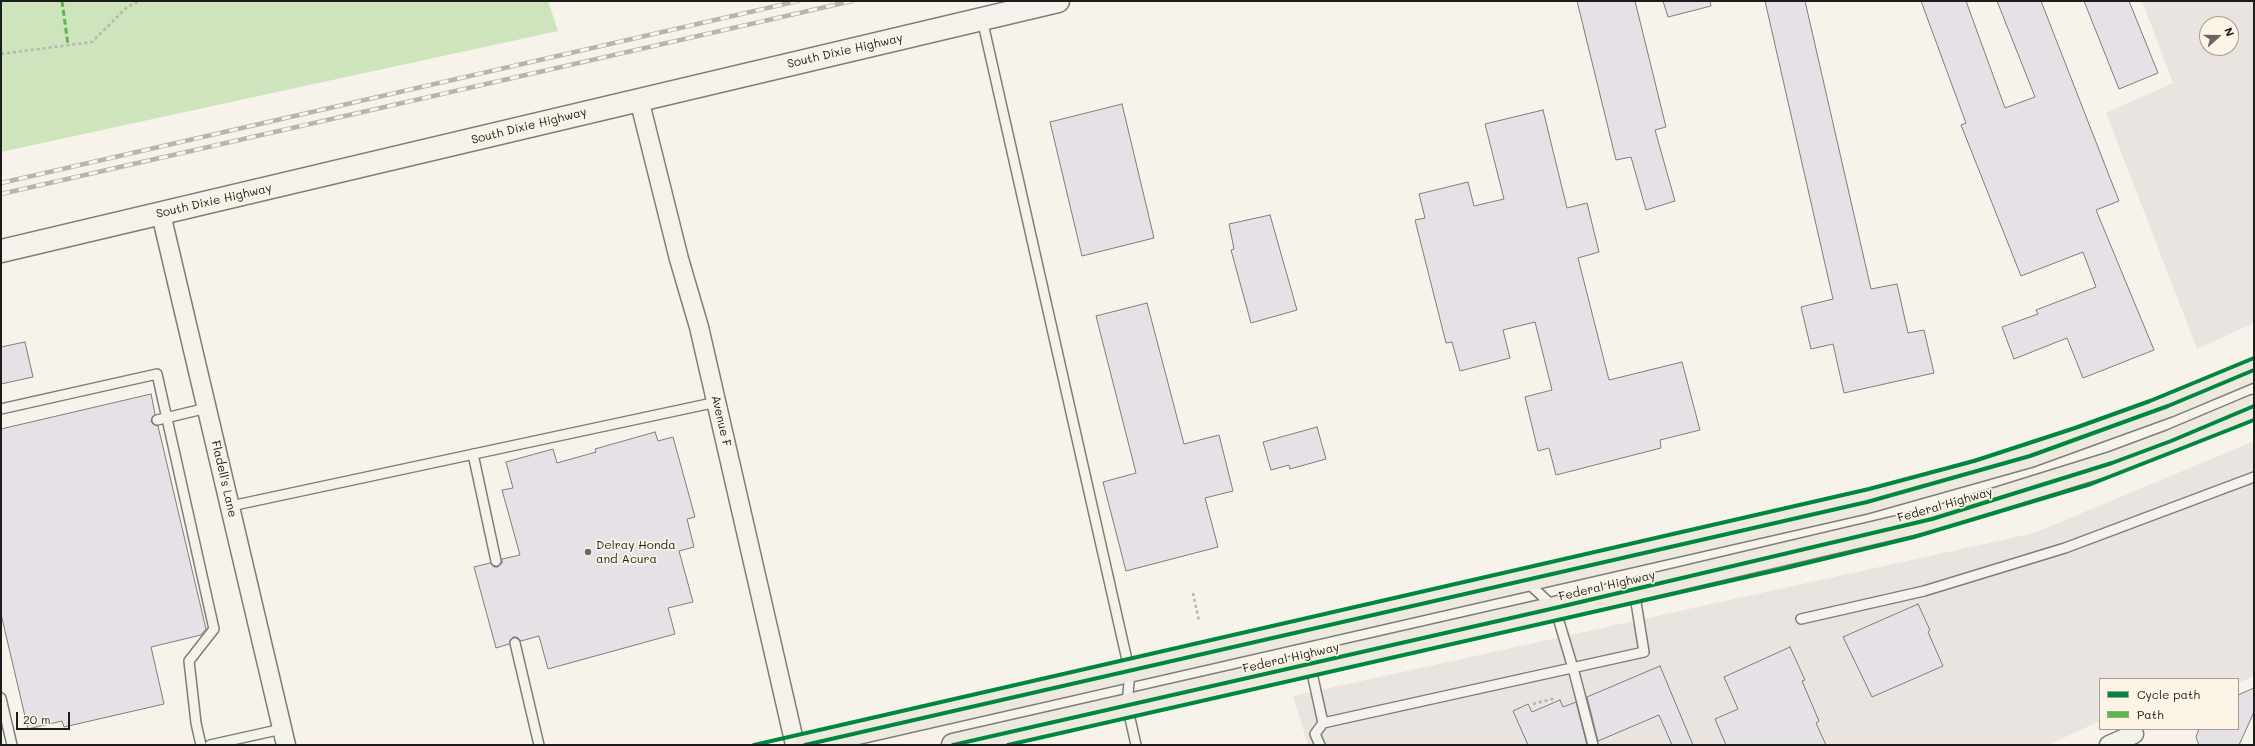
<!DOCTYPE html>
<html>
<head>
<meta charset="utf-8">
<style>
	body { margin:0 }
	#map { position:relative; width:2255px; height:746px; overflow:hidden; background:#f7f3ea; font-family:Mali,sans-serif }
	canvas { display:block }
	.frame { position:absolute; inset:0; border:2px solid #1c1c1c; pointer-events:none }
	.legend { position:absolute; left:2099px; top:678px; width:140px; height:52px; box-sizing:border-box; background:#fcf5e5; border:1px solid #a29e95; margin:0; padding:5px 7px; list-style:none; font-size:12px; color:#1c1c1c }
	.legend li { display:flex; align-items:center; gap:8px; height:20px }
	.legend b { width:20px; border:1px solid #a29e95 }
	.north { position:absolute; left:2199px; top:16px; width:40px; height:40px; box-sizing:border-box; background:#fcf5e5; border:1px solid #a29e95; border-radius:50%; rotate:69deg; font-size:11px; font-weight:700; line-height:16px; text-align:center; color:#1c1c1c }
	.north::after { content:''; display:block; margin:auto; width:14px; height:18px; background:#696764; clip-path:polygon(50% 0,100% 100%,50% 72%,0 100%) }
	.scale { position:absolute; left:16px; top:712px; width:54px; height:18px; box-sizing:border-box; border:2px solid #1c1c1c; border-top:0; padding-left:5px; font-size:12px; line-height:14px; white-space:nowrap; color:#1c1c1c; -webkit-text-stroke:3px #fcf5e5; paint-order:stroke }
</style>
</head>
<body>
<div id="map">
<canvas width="2255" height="746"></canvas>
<div class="frame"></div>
<ul class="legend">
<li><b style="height:5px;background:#00873e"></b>Cycle path</li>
<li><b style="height:5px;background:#58b947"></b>Path</li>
</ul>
<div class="north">N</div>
<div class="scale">20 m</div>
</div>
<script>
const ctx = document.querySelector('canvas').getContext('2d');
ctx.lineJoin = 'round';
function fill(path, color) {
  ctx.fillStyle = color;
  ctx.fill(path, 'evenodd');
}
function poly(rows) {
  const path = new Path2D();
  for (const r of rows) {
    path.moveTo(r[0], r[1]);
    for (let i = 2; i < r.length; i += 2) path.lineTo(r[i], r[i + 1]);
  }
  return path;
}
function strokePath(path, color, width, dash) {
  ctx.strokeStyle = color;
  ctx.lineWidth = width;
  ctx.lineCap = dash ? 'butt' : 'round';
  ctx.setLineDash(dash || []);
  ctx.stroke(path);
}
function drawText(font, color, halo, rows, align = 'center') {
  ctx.font = font + ' Mali,sans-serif';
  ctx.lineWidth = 3.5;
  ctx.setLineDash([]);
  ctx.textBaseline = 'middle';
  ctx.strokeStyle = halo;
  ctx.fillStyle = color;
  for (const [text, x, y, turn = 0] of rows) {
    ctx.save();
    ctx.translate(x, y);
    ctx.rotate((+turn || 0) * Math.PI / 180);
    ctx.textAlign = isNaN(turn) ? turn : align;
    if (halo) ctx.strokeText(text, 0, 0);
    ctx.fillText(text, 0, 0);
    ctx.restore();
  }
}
const built = poly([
	[2142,1,2254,1,2254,323,2197,349,2106,113,2173,83],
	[2207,24,2231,24,2231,48,2207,48],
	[2254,441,2254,676,2238,683,2238,679,2100,679,2100,721,2048,745,1308,745,1293,696,2034,533]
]);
const green = poly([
	[1,1,548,1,558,31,1,152]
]);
const building = poly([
	[1577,1,1635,1,1666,127,1655,130,1675,201,1646,210,1631,157,1616,160,1577,1],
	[1663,1,1710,1,1711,6,1668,17,1663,1],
	[1765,1,1805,1,1871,289,1897,284,1908,333,1924,330,1934,373,1844,393,1833,344,1811,349,1801,307,1833,299,1765,1],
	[1921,1,1966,1,2005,108,2035,97,1997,1,2041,1,2119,201,2096,210,2154,350,2083,378,2067,338,2014,359,2002,327,2038,314,2036,310,2096,287,2083,252,2021,276,1961,125,1966,123,1921,1],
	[2084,1,2129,1,2158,73,2119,89,2084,1],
	[1122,104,1154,238,1082,256,1050,122,1122,104],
	[1543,110,1567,208,1587,203,1599,252,1578,258,1609,380,1682,362,1700,430,1660,440,1661,448,1556,475,1549,448,1538,451,1525,397,1552,390,1535,322,1503,330,1510,358,1460,371,1452,342,1446,343,1415,220,1425,218,1419,194,1468,182,1474,206,1504,199,1485,124,1543,110],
	[1270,215,1297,310,1251,323,1231,250,1234,249,1229,224,1270,215],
	[1147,303,1184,444,1219,435,1233,491,1205,498,1218,547,1126,571,1103,482,1136,473,1096,316,1147,303],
	[25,342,33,377,1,384,1,347,25,342],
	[151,394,155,414,151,421,153,424,158,426,206,629,201,635,151,647,164,704,64,727,62,721,28,729,1,614,1,429,151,394],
	[1317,427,1326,459,1290,469,1289,465,1271,470,1263,442,1317,427],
	[655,432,658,441,673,437,695,517,687,519,694,547,679,551,693,602,668,608,675,634,548,669,539,636,521,641,517,637,513,637,509,644,496,648,474,567,490,563,494,567,498,567,502,563,502,559,520,555,502,490,513,488,506,462,553,449,557,463,596,452,595,449,655,432],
	[1918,604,1930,630,1928,632,1943,666,1872,697,1843,637,1918,604],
	[1790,647,1805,680,1802,681,1819,721,1816,723,1826,745,1726,745,1715,719,1738,709,1724,677,1790,647],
	[1660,666,1693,745,1672,745,1659,715,1598,741,1587,697,1660,666],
	[2254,688,2254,712,2239,745,2199,745,2196,737,2199,729,2238,729,2238,695,2254,688],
	[1560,700,1563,707,1576,702,1587,745,1528,745,1513,711,1528,704,1532,712,1560,700]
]);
const path = poly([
	[1,54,92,42,127,7,140,1],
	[1193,593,1199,621],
	[1533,704,1556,698]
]);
const service = poly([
	[982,19,1127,660,1130,671,1127,705,1136,745],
	[1,409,157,374,214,629,189,661,196,723,201,745],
	[157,420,207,408],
	[473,454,496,561],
	[231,506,717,402],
	[1527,582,1555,608,1573,668,1593,745],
	[1801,619,1924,591,2065,548,2254,477],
	[515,643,539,745],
	[1310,664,1323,723,1644,652,1634,590],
	[1,698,12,745],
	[210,745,282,729],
	[1320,745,1315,734,1323,723]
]);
const minor = poly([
	[639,99,679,259,699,327,795,745],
	[161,214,286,745],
	[2109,745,2134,734]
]);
const tertiary = poly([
	[1,251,1058,1]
]);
const primary = poly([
	[805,745,1867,502,2030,456,2168,406,2254,370],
	[953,745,1555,608,1932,519,2112,463,2171,441,2254,406]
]);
const rail = poly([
	[1,183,798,1],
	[1,194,852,1]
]);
const quiet = poly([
	[62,1,68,45]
]);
const cycleway = poly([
	[754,745,1869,489,1974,461,2075,428,2150,401,2254,358],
	[805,745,1867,502,2030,456,2168,406,2254,370],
	[953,745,1555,608,1932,519,2112,463,2171,441,2254,406],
	[1008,745,1782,569,1914,537,2091,484,2254,420]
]);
const markers = [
	[588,552,4,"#696764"]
];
const streetNames = [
	["South Dixie Highway",845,51,-13],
	["South Dixie Highway",529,126,-14],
	["South Dixie Highway",214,201,-13],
	["Avenue F",721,421,77],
	["Fladell's Lane",224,479,77],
	["Federal Highway",1945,505,-16],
	["Federal Highway",1607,586,-13],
	["Federal Highway",1291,658,-13]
];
const poiNames = [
	["Delray Honda",596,545],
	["and Acura",596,559]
];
fill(built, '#eae4e1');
fill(green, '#cee4bc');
fill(building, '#e6e1e6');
strokePath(building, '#7f7d79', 1);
strokePath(service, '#7f7d79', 12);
strokePath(minor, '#7f7d79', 21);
strokePath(tertiary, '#7f7d79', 25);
strokePath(primary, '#7f7d79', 25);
strokePath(path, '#b6b4af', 2.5, [3, 3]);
strokePath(service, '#f5f2ec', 9);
strokePath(minor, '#f5f2ec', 18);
strokePath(tertiary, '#f5f2ec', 22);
strokePath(primary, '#eee9df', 22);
strokePath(rail, '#b6b4af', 4.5);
strokePath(rail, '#fcf5e5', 3, [9]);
strokePath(quiet, '#58b947', 3, [6, 3]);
strokePath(cycleway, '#00873e', 4);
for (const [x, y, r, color] of markers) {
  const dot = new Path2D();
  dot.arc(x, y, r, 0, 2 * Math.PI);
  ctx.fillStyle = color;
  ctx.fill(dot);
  strokePath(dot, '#fcf5e5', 1.5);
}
drawText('12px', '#1c1c1c', '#fcf5e5', streetNames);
drawText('12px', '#1c1c1c', '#fcf5e5', poiNames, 'left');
</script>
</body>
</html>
